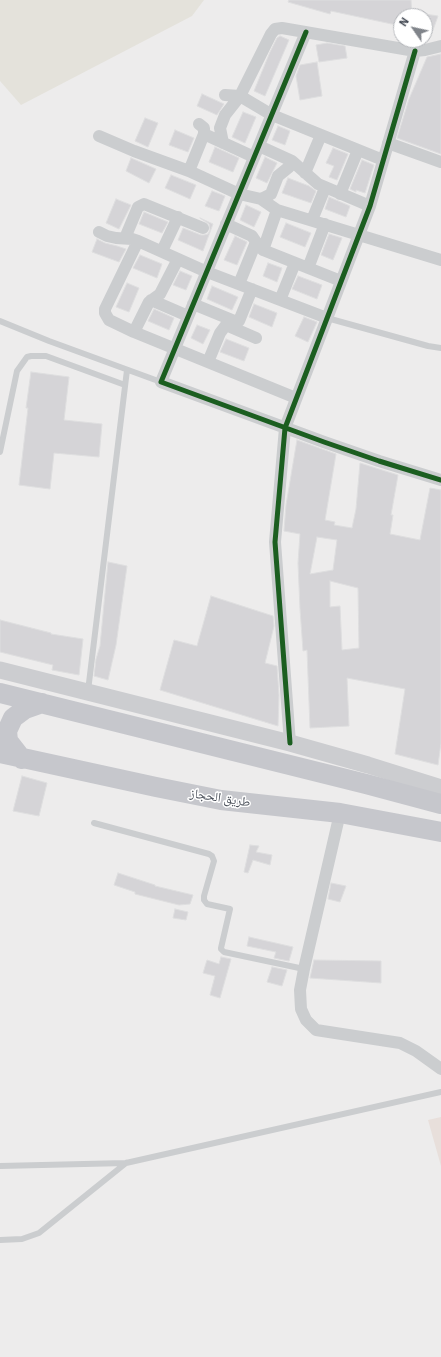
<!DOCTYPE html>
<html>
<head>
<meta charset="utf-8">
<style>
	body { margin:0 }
	#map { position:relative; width:441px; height:1357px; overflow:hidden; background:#edecec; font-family:"IBM Plex Sans",sans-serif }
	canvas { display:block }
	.north { position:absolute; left:393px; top:8px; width:40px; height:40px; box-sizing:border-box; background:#fff; border:1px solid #b5b7bb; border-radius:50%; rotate:304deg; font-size:11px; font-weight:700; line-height:16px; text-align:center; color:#464c56 }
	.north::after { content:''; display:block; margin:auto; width:14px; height:18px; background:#80848a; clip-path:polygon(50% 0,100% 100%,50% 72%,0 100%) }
</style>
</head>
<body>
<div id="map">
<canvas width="441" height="1357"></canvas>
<div class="north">N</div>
</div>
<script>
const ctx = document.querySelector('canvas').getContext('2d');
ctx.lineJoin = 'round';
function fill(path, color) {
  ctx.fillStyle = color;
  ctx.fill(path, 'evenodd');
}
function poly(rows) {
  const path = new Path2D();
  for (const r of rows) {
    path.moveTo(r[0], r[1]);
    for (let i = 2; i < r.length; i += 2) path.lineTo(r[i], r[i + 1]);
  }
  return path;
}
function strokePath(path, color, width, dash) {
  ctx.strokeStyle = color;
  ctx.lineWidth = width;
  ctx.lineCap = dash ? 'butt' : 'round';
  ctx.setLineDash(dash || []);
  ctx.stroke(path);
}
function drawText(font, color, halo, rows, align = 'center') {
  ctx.font = font + ' "IBM Plex Sans","Noto Naskh Arabic",sans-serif';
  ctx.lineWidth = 3;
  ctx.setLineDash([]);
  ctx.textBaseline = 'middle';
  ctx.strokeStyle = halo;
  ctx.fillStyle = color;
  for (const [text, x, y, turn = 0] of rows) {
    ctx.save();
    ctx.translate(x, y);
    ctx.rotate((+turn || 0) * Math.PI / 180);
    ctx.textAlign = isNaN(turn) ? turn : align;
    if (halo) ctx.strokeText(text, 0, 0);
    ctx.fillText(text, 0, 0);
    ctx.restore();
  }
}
const medical = poly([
	[441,1117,441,1166,428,1120]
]);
const sand = poly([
	[0,0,204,0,192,16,21,105,0,81]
]);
const building = poly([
	[289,0,411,0,412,16,401,16,401,26,331,11,330,14,288,2,289,0],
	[425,14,438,16,432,33,425,32,425,14],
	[280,36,289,40,265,96,254,91,270,52,277,38,280,36],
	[327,43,345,46,347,58,319,62,316,45,327,43],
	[441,54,441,154,397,138,409,99,427,57,441,54],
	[317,62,322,96,300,100,296,76,300,65,317,62],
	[202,94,224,104,217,115,197,106,202,94],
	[243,112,256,117,245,143,232,137,243,112],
	[145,118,158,123,148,147,135,141,145,118],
	[278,126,290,131,285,145,272,140,278,126],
	[175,130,194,138,188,152,169,145,175,130],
	[215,147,239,158,233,172,209,162,215,147],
	[333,148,348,154,337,180,329,177,334,166,326,163,333,148],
	[265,157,277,163,267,183,256,178,265,157],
	[131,158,156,169,149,183,126,171,131,158],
	[362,160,374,165,365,193,356,190,356,192,350,189,362,160],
	[171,175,196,185,190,199,165,188,171,175],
	[288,178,309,186,316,191,311,203,282,193,288,178],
	[212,191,225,196,219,211,205,206,212,191],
	[329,197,350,206,346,217,325,209,329,197],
	[116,199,131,205,119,229,106,223,116,199],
	[246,205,261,212,254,227,240,220,246,205],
	[144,212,168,222,162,233,139,224,144,212],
	[200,218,213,224,203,251,178,240,183,228,201,235,204,235,208,234,210,230,209,224,200,218],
	[286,223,311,233,305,247,280,237,286,223],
	[329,234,342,238,333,260,321,255,329,234],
	[235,236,247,242,237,265,224,260,235,236],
	[97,239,105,243,117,246,126,249,119,262,92,252,97,239],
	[140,255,162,264,157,278,133,268,140,255],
	[268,263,282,268,277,282,263,276,268,263],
	[180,271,192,276,186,290,173,285,180,271],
	[298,276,322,285,317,299,292,289,298,276],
	[127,283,139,288,129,312,116,307,127,283],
	[212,286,238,297,232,310,207,299,212,286],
	[254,304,277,313,272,327,249,317,254,304],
	[154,309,174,318,169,330,148,321,154,309],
	[304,317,317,322,308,342,295,336,304,317],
	[197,325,210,330,203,344,191,338,197,325],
	[226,339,249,348,244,361,220,352,226,339],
	[31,372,69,377,64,420,102,424,99,457,54,453,50,489,19,485,28,408,26,408,31,372],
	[297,440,336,454,325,520,335,522,334,525,352,528,356,509,360,463,398,475,391,515,393,515,390,534,420,540,430,488,441,490,441,743,438,765,395,754,405,689,347,678,349,726,310,728,307,650,303,651,300,609,298,563,300,534,284,531,286,505,297,440],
	[317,537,337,540,333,570,310,574,317,537],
	[330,581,358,588,359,648,342,650,340,606,330,607,330,581],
	[108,562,127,566,116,645,108,680,94,676,96,659,100,646,108,562],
	[211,596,273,616,274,626,265,663,277,666,279,695,278,726,160,690,174,640,197,646,211,596],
	[0,620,51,633,51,634,83,639,79,675,52,670,53,665,0,652,0,620],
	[22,776,47,783,39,816,13,811,22,776],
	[250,845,259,846,256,852,272,855,270,865,253,860,248,873,244,872,250,845],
	[118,873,155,885,155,886,193,895,190,904,179,905,135,894,135,892,114,885,118,873],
	[331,883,346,886,340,902,328,899,331,883],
	[175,909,188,912,186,920,173,918,175,909],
	[249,937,293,947,289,961,274,958,276,952,247,946,249,937],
	[221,957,231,959,220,998,210,995,215,976,203,973,207,960,219,964,221,957],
	[314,960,381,961,381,983,310,978,314,960],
	[272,967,287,970,282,986,267,982,272,967]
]);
const lane = poly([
	[327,318,428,346,441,348],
	[0,321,49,341,161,382],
	[0,452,17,371,27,357,31,356,46,356,125,385],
	[88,691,127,370],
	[94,823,209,854,212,856,214,861,204,896,204,900,207,904,230,909,221,948,221,949,224,952,304,969],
	[0,1166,126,1163,441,1092],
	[0,1240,22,1239,39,1233,126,1163]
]);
const street = poly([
	[306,32,161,382,324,442,379,461,441,480],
	[225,95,240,96,272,115,383,160],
	[199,124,204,128,204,134,254,157],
	[99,136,134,151,189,171,239,194,261,199,277,210,441,260],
	[223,143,220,128,225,115,240,96,271,34,275,29,282,28,415,51,425,50,441,46],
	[388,143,441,162],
	[259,146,292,161,318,184,370,206],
	[189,171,204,134],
	[305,173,321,135],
	[340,194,358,150],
	[261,199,271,194,278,176,289,167,292,161],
	[312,220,325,188],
	[226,224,252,236,258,245,263,250,341,281],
	[99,232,107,236,116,238,132,239,138,241,207,272,327,318],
	[125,238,138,207,144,204,203,228],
	[138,241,105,309,105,313,109,320,134,332,296,398],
	[263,250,277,210],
	[162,251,178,217],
	[308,268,325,224],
	[239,284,256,242],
	[151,300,188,316],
	[280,300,295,263],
	[193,304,237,322],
	[226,325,256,338],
	[134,332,149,302,160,294,178,259],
	[208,362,220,333,226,325,235,323,239,321,252,289],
	[290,743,275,542,285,428,370,206,415,51],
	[340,813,304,969,300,990,301,1009,306,1020,316,1030,400,1043,416,1051,441,1069]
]);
const secondary = poly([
	[0,670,290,743,368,765,441,788]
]);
const primary = poly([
	[0,693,366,784,441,804],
	[0,753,156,787,221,800,340,813,441,832],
	[22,759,8,741,7,731,13,718,25,709,42,703]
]);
const cycleway = poly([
	[306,32,161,382,324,442,379,461,441,480],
	[290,743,275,542,285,428,370,206,415,51]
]);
const streetNames = [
	["طريق الحجاز",220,798,9]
];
fill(medical, '#e8dfdb');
fill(sand, '#e4e2db');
fill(building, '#d5d4d7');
strokePath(building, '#dededf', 1);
strokePath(lane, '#cbcdcf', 6);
strokePath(street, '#cbcdcf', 12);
strokePath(secondary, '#cccdd0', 17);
strokePath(primary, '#c6c7cc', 20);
strokePath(cycleway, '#1b5e20', 5);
drawText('13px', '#464c56', '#fff', streetNames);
</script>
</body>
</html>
